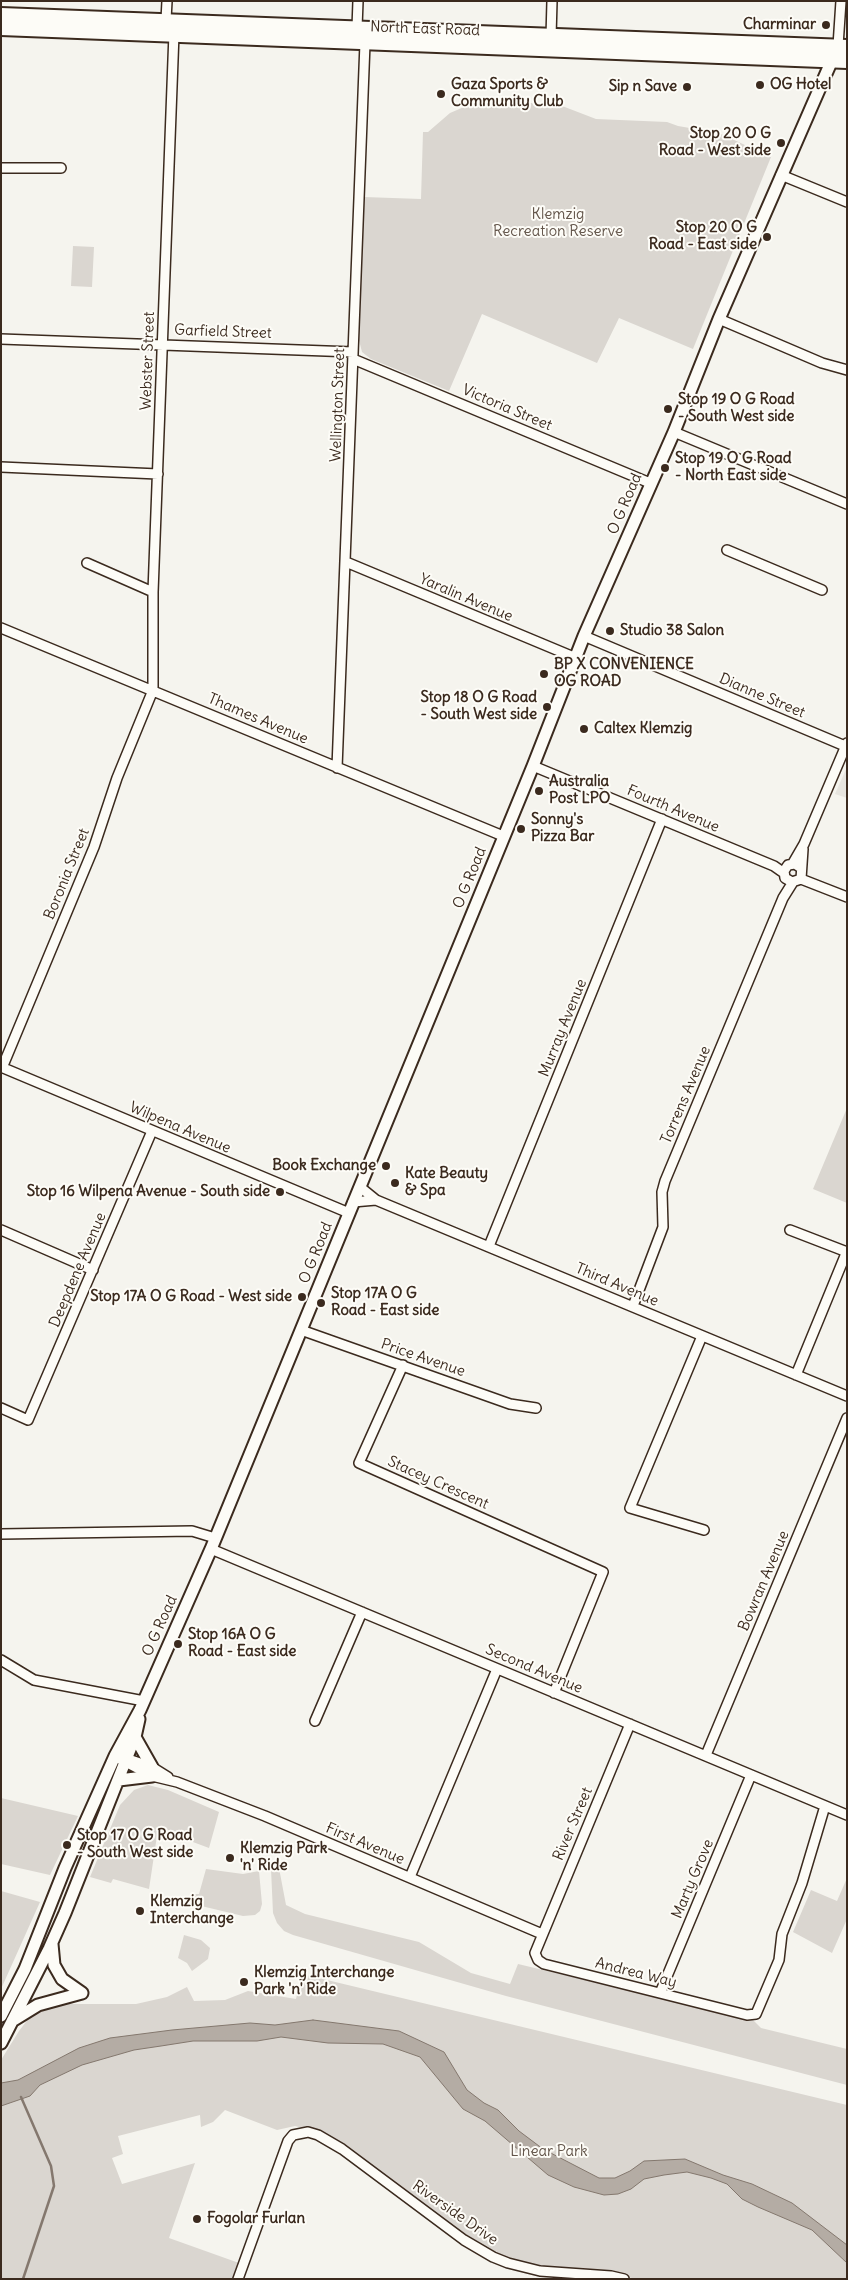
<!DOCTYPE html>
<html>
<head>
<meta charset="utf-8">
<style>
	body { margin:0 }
	#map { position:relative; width:848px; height:2280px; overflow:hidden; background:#f5f4ee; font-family:Delius,sans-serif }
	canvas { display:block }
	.frame { position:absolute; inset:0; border:2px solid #3b2a1e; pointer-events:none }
</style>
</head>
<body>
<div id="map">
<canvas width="848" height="2280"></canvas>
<div class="frame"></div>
</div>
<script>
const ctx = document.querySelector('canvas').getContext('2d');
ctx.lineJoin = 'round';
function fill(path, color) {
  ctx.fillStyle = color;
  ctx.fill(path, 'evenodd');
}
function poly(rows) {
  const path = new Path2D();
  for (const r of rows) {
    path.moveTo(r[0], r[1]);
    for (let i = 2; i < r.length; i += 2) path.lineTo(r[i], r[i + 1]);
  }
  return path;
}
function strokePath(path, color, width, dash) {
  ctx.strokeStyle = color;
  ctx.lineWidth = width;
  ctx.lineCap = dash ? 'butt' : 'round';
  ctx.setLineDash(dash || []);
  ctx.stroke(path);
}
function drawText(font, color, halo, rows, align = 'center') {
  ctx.font = font + ' Delius,sans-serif';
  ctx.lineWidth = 4;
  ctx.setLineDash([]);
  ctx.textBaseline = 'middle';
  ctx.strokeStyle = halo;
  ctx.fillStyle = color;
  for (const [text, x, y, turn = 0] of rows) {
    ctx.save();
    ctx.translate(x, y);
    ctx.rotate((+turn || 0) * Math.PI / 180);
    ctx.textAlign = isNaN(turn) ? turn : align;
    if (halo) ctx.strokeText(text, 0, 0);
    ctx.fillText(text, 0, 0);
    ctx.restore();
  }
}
const built = poly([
	[847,767,847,798,835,794]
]);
const green = poly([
	[478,101,557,104,596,119,667,122,678,126,719,133,771,157,693,349,619,318,597,363,482,314,449,391,371,359,362,352,359,340,364,197,421,199,423,132,428,132,450,113],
	[73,246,94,247,92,287,71,286],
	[847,1108,847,1203,813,1189],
	[148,1785,168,1790,219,1812,209,1848,158,1829,149,1889,113,1879,111,1883,90,1877,120,1805,134,1790],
	[1,1798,78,1816,50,1875,1,1864],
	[279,1868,286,1905,305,1914,419,1942,471,1973,510,1984,518,1964,753,2020,761,2028,847,2049,847,2085,506,1996,293,1935,284,1931,277,1923,273,1913,271,1869],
	[206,1869,243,1874,259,1871,262,1904,260,1911,255,1915,243,1916,193,1904,195,1894,199,1894],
	[847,1878,847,1919,832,1953,793,1932,811,1890,837,1901],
	[1,1891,40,1902,1,1989],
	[184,1935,201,1940,210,1948,208,1959,192,1971,187,1963,178,1958],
	[302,1974,847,2105,847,2279,636,2279,615,2274,529,2267,490,2253,315,2131,295,2126,277,2130,225,2110,213,2122,201,2127,200,2115,118,2136,123,2154,112,2158,122,2184,195,2163,169,2238,239,2263,234,2279,1,2279,1,2060,19,2031,32,2014,49,2004,136,2004,167,1997,187,1987,194,2001,225,2000,248,1991,296,1999]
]);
const water = poly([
	[313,2020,399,2031,444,2052,467,2090,484,2103,498,2110,519,2131,543,2149,599,2178,615,2178,630,2171,644,2161,685,2159,723,2175,752,2184,792,2203,847,2245,847,2263,812,2230,758,2207,742,2199,727,2184,711,2178,687,2172,664,2175,644,2179,631,2189,618,2194,604,2195,574,2187,548,2175,485,2121,463,2109,420,2057,383,2044,328,2043,281,2037,257,2041,193,2041,161,2046,134,2050,82,2065,40,2085,30,2096,1,2106,1,2083,18,2080,79,2048,110,2038,172,2030,250,2023,275,2025,313,2020]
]);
const stream = poly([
	[21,2097,51,2166,54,2186,23,2279]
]);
const minor = poly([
	[166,20,167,1],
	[357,28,358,1],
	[551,37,552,1],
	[838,46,841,1],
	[1,168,61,168],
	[781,175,847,202],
	[719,319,822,363,847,370],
	[1,339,353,352],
	[353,359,650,483],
	[674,432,847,504],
	[1,467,158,474],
	[727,550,822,590],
	[346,562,576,658],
	[87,563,153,592],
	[1,628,503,836],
	[584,636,845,746],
	[533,766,774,866,784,873],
	[337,768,365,43],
	[793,863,804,844,847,743],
	[801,868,795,864,788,865,784,871,785,878,792,882,801,879,803,849],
	[801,879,847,897],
	[1,1067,349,1213],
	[2,1068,94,847,117,778,153,690,153,592,174,33],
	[360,1187,376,1200,847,1396],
	[353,1202,376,1200],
	[1,1230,93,1270],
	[790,1230,847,1252],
	[489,1246,662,819],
	[633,1306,663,1227,662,1192,665,1181,783,898,793,882],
	[301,1330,510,1404,536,1408],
	[702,1336,630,1508,704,1530],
	[403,1365,359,1463,603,1572,554,1693],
	[796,1375,847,1251],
	[1,1408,28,1420,152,1131],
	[1,1534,192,1531,215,1538],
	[211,1549,847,1815],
	[1,1660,34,1680,144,1701],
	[315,1721,362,1612],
	[630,1724,535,1953,538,1960,544,1964,747,2015,756,2014,779,1960,782,1934,802,1883,825,1806],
	[706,1755,847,1418],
	[120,1759,152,1776,177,1782,265,1816,542,1934],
	[128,1759,152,1767,168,1777],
	[410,1877,497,1669],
	[660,1993,751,1775],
	[238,2279,288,2141,293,2135,308,2132,318,2135,342,2149,464,2240,493,2257,508,2263,540,2271,611,2276,624,2279]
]);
const major = poly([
	[135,1737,152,1767],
	[119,1780,152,1776],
	[52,1944,54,1965,62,1979,82,1993],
	[1,2016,25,1969,65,1868,115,1756,140,1710,211,1549,533,766,584,636,674,432,719,319,832,60],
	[12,2021,38,2005,82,1993],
	[1,2043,49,1949,65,1913,135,1737,139,1719]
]);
const highway = poly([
	[1,15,847,47],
	[1,28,847,61]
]);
const markers = [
	[826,25,5,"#3b2a1e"],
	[760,85,5,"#3b2a1e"],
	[687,87,5,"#3b2a1e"],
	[441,94,5,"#3b2a1e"],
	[781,143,5,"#3b2a1e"],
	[767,237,5,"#3b2a1e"],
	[668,409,5,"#3b2a1e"],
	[665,468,5,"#3b2a1e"],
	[610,631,5,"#3b2a1e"],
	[544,674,5,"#3b2a1e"],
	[547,707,5,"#3b2a1e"],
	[584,729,5,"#3b2a1e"],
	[539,791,5,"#3b2a1e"],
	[521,829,5,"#3b2a1e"],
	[386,1166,5,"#3b2a1e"],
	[395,1183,5,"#3b2a1e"],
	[280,1192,5,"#3b2a1e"],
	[302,1297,5,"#3b2a1e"],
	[321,1303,5,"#3b2a1e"],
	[178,1644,5,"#3b2a1e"],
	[67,1845,5,"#3b2a1e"],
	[230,1858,5,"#3b2a1e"],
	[140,1911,5,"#3b2a1e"],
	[244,1982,5,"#3b2a1e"],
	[197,2219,5,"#3b2a1e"]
];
const poiNames = [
	["Charminar",816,25,"right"],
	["Gaza Sports &",451,85],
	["Community Club",451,102],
	["OG Hotel",770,85],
	["Sip n Save",677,87,"right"],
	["Stop 20 O G",771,134,"right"],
	["Road - West side",771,151,"right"],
	["Stop 20 O G",757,228,"right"],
	["Road - East side",757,245,"right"],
	["Stop 19 O G Road",678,400],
	["- South West side",678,417],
	["Stop 19 O G Road",675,459],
	["- North East side",675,476],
	["Studio 38 Salon",620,631],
	["BP X CONVENIENCE",554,665],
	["OG ROAD",554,682],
	["Stop 18 O G Road",537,698,"right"],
	["- South West side",537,715,"right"],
	["Caltex Klemzig",594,729],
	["Australia",549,782],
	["Post LPO",549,799],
	["Sonny's",531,820],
	["Pizza Bar",531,837],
	["Book Exchange",376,1166,"right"],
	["Kate Beauty",405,1174],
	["& Spa",405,1191],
	["Stop 16 Wilpena Avenue - South side",270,1192,"right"],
	["Stop 17A O G",331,1294],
	["Road - East side",331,1311],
	["Stop 17A O G Road - West side",292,1297,"right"],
	["Stop 16A O G",188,1635],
	["Road - East side",188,1652],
	["Stop 17 O G Road",77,1836],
	["- South West side",77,1853],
	["Klemzig Park",240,1849],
	["'n' Ride",240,1866],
	["Klemzig",150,1902],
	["Interchange",150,1919],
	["Klemzig Interchange",254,1973],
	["Park 'n' Ride",254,1990],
	["Fogolar Furlan",207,2219]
];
const streetNames = [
	["North East Road",425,29,2],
	["Garfield Street",223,332,2],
	["Webster Street",148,361,-88],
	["Wellington Street",338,405,-88],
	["Victoria Street",507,408,23],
	["O G Road",625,504,-67],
	["Yaralin Avenue",466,598,23],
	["Dianne Street",762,696,23],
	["Thames Avenue",258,719,23],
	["Fourth Avenue",673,809,23],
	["Boronia Street",67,874,-68],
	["O G Road",470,878,-68],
	["Murray Avenue",563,1028,-68],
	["Torrens Avenue",686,1095,-67],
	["Wilpena Avenue",180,1128,23],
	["O G Road",316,1253,-68],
	["Deepdene Avenue",78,1270,-67],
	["Third Avenue",617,1285,23],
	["Price Avenue",423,1358,19],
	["Stacey Crescent",438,1483,24],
	["Bowran Avenue",764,1581,-67],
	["O G Road",160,1626,-66],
	["Second Avenue",534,1669,23],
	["River Street",573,1824,-67],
	["First Avenue",365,1844,23],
	["Marty Grove",693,1879,-67],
	["Andrea Way",636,1973,14],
	["Riverside Drive",455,2213,35]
];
const parkNames = [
	["Klemzig",558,215],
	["Recreation Reserve",558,232],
	["Linear Park",549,2152]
];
fill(built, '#e7e5df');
fill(green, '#dad6d0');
fill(water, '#b4aca4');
strokePath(water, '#84786e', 1);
strokePath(stream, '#84786e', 2.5);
strokePath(minor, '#3b2a1e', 12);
strokePath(major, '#3b2a1e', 15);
strokePath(highway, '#3b2a1e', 18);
strokePath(minor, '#fdfcf7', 9);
strokePath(major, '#fdfcf7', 11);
strokePath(highway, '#fdfcf7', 14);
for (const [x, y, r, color] of markers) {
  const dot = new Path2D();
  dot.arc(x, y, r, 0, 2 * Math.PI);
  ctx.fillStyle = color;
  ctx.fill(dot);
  strokePath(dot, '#fdfcf7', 2);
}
drawText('bold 15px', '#3b2a1e', '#fdfcf7', poiNames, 'left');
drawText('15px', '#3b2a1e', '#fdfcf7', streetNames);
drawText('15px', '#63554a', '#fdfcf7', parkNames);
</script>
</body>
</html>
